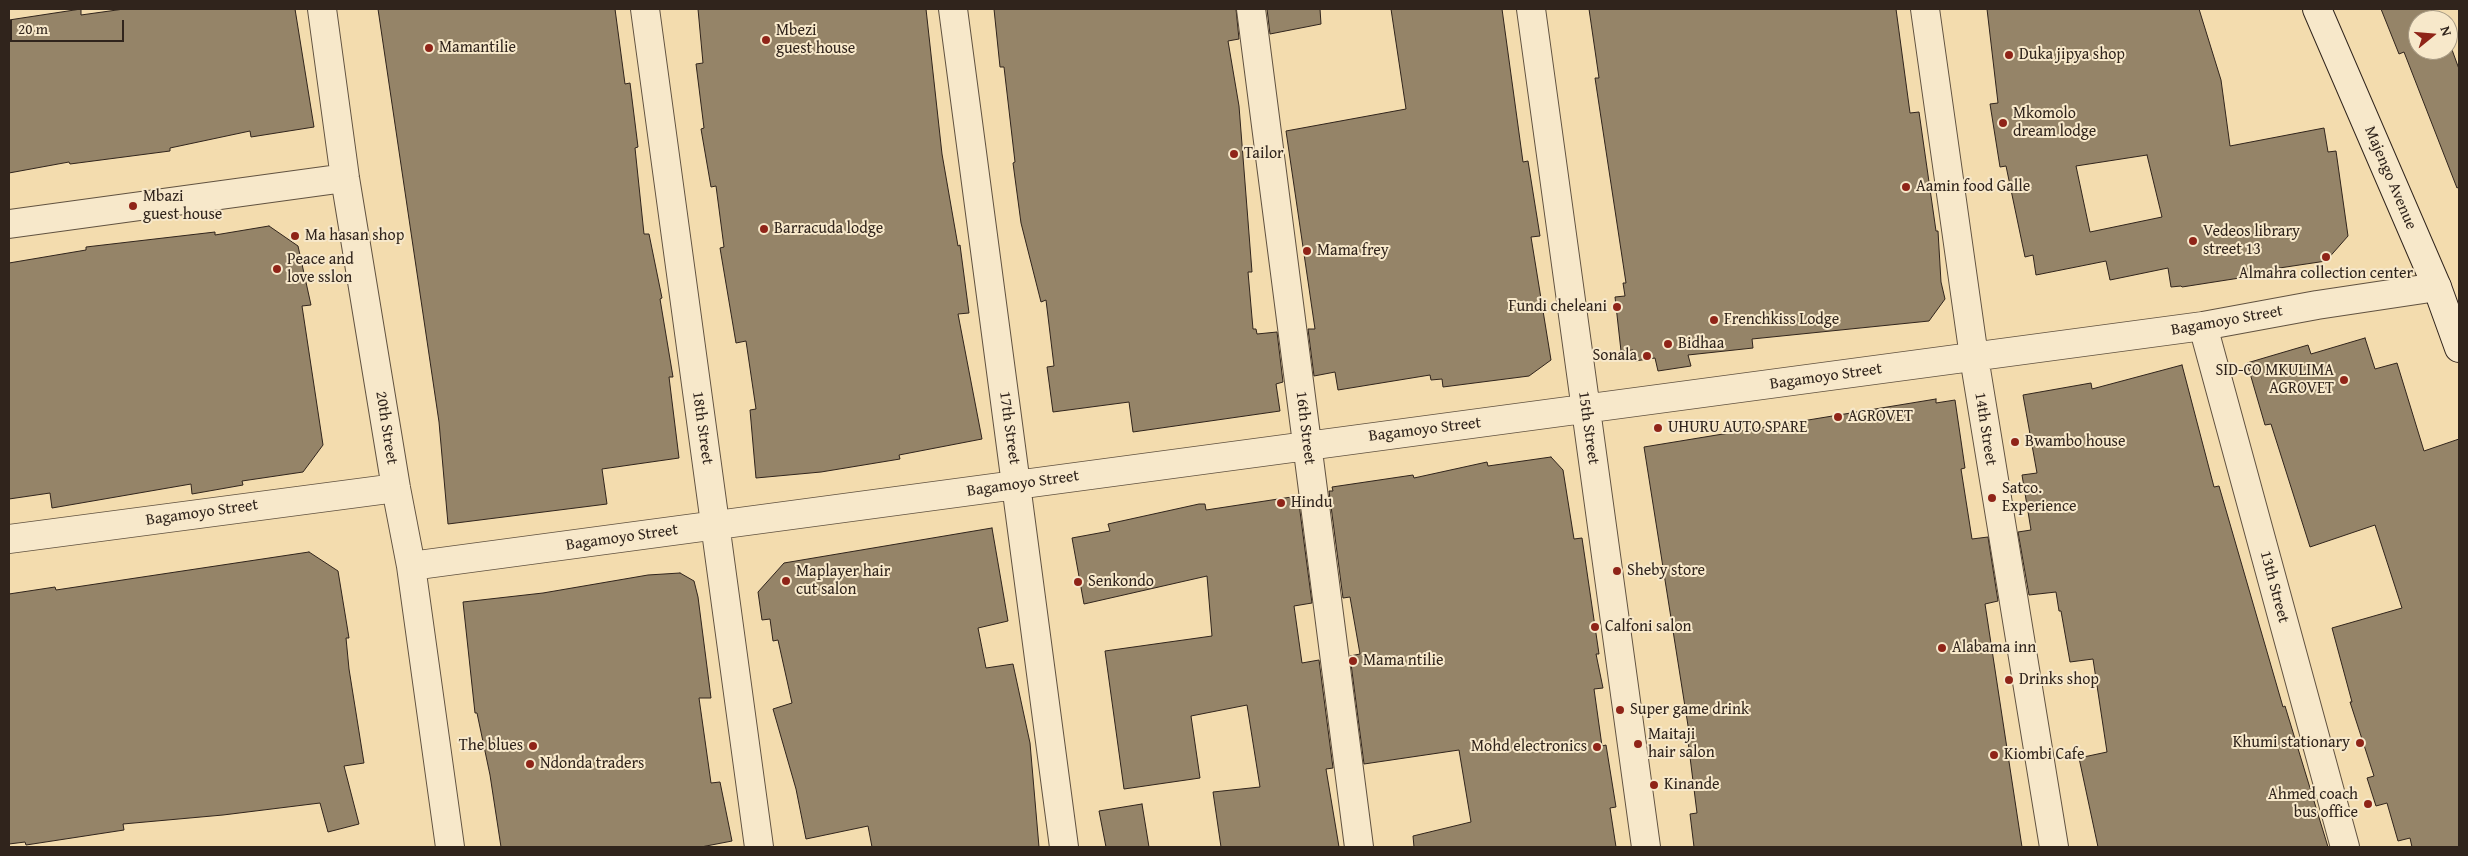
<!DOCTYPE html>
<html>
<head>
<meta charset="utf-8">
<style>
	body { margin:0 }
	#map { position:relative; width:2468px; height:856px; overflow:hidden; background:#f3dcae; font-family:"Gentium Book Plus",serif }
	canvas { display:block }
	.frame { position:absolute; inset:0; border:10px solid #30241c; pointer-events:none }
	.north { position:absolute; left:2408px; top:10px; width:50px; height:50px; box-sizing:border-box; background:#f7e8ca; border:1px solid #a79a84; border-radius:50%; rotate:73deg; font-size:14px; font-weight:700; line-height:20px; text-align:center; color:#30241c }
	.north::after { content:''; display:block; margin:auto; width:18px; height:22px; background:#8f2418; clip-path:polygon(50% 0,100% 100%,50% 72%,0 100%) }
	.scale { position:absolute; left:10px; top:20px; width:114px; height:22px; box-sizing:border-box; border:2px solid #30241c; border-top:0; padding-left:6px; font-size:15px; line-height:18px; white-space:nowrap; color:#30241c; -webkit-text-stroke:4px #f7e8ca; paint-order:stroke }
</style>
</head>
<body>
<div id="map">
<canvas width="2468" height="856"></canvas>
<div class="frame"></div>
<div class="north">N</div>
<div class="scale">20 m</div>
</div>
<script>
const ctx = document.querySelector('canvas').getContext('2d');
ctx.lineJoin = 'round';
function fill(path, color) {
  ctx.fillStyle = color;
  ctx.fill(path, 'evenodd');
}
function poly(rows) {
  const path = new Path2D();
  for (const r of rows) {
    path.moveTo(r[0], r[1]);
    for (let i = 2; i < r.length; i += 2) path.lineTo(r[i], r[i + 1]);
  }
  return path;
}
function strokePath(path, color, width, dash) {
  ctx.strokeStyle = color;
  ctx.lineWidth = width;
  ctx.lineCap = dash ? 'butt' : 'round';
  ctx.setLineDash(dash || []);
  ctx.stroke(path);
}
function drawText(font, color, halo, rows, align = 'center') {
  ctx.font = font + ' "Gentium Book Plus",serif';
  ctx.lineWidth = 4;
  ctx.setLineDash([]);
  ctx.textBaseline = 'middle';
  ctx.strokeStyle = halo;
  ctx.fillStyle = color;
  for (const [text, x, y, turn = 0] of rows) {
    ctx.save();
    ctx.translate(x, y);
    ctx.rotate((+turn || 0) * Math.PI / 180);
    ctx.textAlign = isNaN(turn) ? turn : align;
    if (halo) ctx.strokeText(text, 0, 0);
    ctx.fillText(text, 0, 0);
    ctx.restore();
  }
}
const building = poly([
	[81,9,81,15,124,9,295,9,314,127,251,137,250,131,170,148,170,151,70,164,69,162,9,173,9,20,81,9],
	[378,9,615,9,625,84,630,83,638,147,635,148,644,234,649,234,662,298,660,299,673,377,669,377,679,458,602,469,607,504,448,524,439,422,378,9],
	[698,9,926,9,942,154,958,246,960,245,969,313,958,314,982,439,899,455,900,459,821,472,756,478,750,410,756,409,746,341,736,343,720,248,724,247,716,186,711,187,701,129,704,128,696,64,703,63,698,9],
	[994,9,1236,9,1239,39,1228,41,1239,106,1252,272,1248,272,1253,329,1256,329,1257,334,1277,332,1283,382,1276,384,1280,411,1133,432,1129,402,1053,412,1047,367,1054,366,1046,300,1041,302,1021,223,1013,163,1015,162,1004,67,1000,67,994,9],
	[1267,9,1320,9,1321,24,1270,34,1267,9],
	[1391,9,1502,9,1523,162,1528,161,1540,236,1531,237,1551,360,1529,376,1443,387,1442,379,1431,380,1430,375,1338,390,1335,372,1314,376,1308,329,1315,329,1286,131,1406,109,1391,9],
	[1589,9,1896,9,1910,113,1919,112,1936,231,1938,231,1941,282,1945,299,1929,321,1752,339,1753,348,1688,355,1691,366,1658,371,1655,358,1635,361,1633,350,1621,351,1615,297,1625,296,1623,283,1626,283,1595,78,1599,78,1589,9],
	[1987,9,2199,9,2221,80,2230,146,2324,128,2328,152,2336,151,2348,236,2326,261,2246,273,2246,277,2182,287,2181,286,2171,287,2168,268,2110,280,2106,261,2036,275,2033,255,2025,257,2006,166,2000,167,1990,104,1998,103,1987,9],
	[2147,155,2162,217,2090,232,2076,166,2147,155],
	[2381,9,2431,9,2436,20,2418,20,2418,50,2448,50,2451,47,2459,69,2459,187,2457,188,2404,52,2399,54,2381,9],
	[269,226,298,246,311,305,302,306,323,445,303,472,242,481,243,485,192,494,191,484,52,508,50,493,9,499,9,263,86,250,86,247,215,232,215,235,269,226],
	[2365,338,2375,369,2397,363,2424,451,2459,439,2459,847,2412,847,2410,838,2398,841,2387,803,2376,806,2367,778,2374,776,2350,702,2352,702,2332,628,2402,608,2375,525,2310,547,2271,424,2265,425,2247,363,2308,345,2311,354,2365,338],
	[2182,365,2214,487,2219,486,2283,707,2285,706,2328,847,2098,847,2079,758,2107,752,2093,659,2070,662,2061,611,2059,611,2056,592,2029,595,2018,532,2031,530,2022,475,2037,473,2023,395,2091,383,2092,389,2182,365],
	[1936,399,1936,403,1955,400,1965,468,1961,469,1972,539,1988,537,1998,601,1985,604,2022,847,1694,847,1690,814,1697,813,1687,733,1689,732,1644,447,1936,399],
	[1551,457,1563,470,1574,539,1582,538,1599,654,1596,654,1603,688,1594,689,1602,746,1606,745,1616,807,1610,808,1616,847,1414,847,1413,836,1471,822,1459,750,1364,764,1350,656,1360,654,1350,597,1343,598,1329,491,1333,491,1332,487,1413,475,1414,478,1487,462,1488,466,1551,457],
	[1298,496,1312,603,1294,606,1302,663,1319,660,1333,768,1326,769,1339,847,1221,847,1213,792,1260,787,1247,705,1191,716,1200,778,1124,789,1105,651,1212,636,1207,576,1084,604,1072,538,1110,531,1108,524,1199,504,1205,504,1206,510,1298,496],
	[992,528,1008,621,978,628,986,668,1013,664,1030,743,1039,847,872,847,868,826,806,839,796,789,773,709,792,703,778,640,773,641,770,619,762,620,758,592,784,563,992,528],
	[309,552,338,571,349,638,346,638,349,669,364,763,344,766,359,824,328,832,320,803,223,815,123,824,124,830,26,845,25,842,9,844,9,594,55,587,56,590,309,552],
	[680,573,694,581,698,597,711,698,699,698,711,783,720,782,732,841,701,847,501,847,490,775,477,713,475,713,463,602,543,593,648,575,680,573],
	[1142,804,1149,847,1106,847,1099,811,1142,804]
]);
const street = poly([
	[322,9,345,178,396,488,411,566,450,847],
	[645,9,759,847],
	[953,9,1064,847],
	[1251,9,1359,847],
	[1531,9,1646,847],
	[1925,9,1974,357,2054,847],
	[9,224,345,178],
	[2203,326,2345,847],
	[9,539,396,488],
	[411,566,2203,326,2317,305,2437,287]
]);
const secondary = poly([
	[2317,9,2437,287,2459,348]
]);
const markers = [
	[766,40,5,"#8f2418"],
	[429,48,5,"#8f2418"],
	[2009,55,5,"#8f2418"],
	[2003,123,5,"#8f2418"],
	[1234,154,5,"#8f2418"],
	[1906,187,5,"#8f2418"],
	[133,206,5,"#8f2418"],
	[764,229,5,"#8f2418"],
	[295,236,5,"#8f2418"],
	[2193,241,5,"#8f2418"],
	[1307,251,5,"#8f2418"],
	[2326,257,5,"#8f2418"],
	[277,269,5,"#8f2418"],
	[1617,307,5,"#8f2418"],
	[1714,320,5,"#8f2418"],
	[1668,344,5,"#8f2418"],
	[1647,356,5,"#8f2418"],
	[2344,380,5,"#8f2418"],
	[1838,417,5,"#8f2418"],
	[1658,428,5,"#8f2418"],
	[2015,442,5,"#8f2418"],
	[1992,498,5,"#8f2418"],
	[1281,503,5,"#8f2418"],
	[1617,571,5,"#8f2418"],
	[786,581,5,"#8f2418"],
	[1078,582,5,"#8f2418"],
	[1595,627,5,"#8f2418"],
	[1942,648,5,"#8f2418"],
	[1353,661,5,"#8f2418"],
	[2009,680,5,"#8f2418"],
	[1620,710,5,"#8f2418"],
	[2360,743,5,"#8f2418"],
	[1638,744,5,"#8f2418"],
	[533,746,5,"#8f2418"],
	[1597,747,5,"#8f2418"],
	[1994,755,5,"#8f2418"],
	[530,764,5,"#8f2418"],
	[1654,785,5,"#8f2418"],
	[2368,804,5,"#8f2418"]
];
const poiNames = [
	["Mbezi",776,31],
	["guest house",776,49],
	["Mamantilie",439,48],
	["Duka jipya shop",2019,55],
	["Mkomolo",2013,114],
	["dream lodge",2013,132],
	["Tailor",1244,154],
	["Aamin food Galle",1916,187],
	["Mbazi",143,197],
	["guest house",143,215],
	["Barracuda lodge",774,229],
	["Vedeos library",2203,232],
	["street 13",2203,250],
	["Ma hasan shop",305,236],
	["Mama frey",1317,251],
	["Peace and",287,260],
	["love sslon",287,278],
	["Almahra collection center",2326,274,"center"],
	["Fundi cheleani",1607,307,"right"],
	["Frenchkiss Lodge",1724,320],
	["Bidhaa",1678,344],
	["Sonala",1637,356,"right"],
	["SID-CO MKULIMA",2334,371,"right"],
	["AGROVET",2334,389,"right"],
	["AGROVET",1848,417],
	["UHURU AUTO SPARE",1668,428],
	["Bwambo house",2025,442],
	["Satco.",2002,489],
	["Experience",2002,507],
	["Hindu",1291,503],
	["Sheby store",1627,571],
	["Maplayer hair",796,572],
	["cut salon",796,590],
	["Senkondo",1088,582],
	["Calfoni salon",1605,627],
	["Alabama inn",1952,648],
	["Mama ntilie",1363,661],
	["Drinks shop",2019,680],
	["Super game drink",1630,710],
	["Maitaji",1648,735],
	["hair salon",1648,753],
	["Khumi stationary",2350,743,"right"],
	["The blues",523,746,"right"],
	["Mohd electronics",1587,747,"right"],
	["Kiombi Cafe",2004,755],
	["Ndonda traders",540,764],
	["Kinande",1664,785],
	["Ahmed coach",2358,795,"right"],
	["bus office",2358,813,"right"]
];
const streetNames = [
	["Majengo Avenue",2390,178,67],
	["Bagamoyo Street",2227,321,-10],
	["Bagamoyo Street",1826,377,-8],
	["20th Street",386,428,81],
	["18th Street",702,428,82],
	["17th Street",1009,428,82],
	["16th Street",1305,428,83],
	["15th Street",1588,428,82],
	["14th Street",1985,429,81],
	["Bagamoyo Street",1425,430,-7],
	["Bagamoyo Street",1023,484,-8],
	["Bagamoyo Street",202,513,-8],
	["Bagamoyo Street",622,538,-8],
	["13th Street",2274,587,75]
];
fill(building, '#958468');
strokePath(building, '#30241c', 1);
strokePath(street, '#615240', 30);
strokePath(secondary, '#30241c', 30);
strokePath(street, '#f7e8ca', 28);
strokePath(secondary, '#f7e8ca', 28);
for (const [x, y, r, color] of markers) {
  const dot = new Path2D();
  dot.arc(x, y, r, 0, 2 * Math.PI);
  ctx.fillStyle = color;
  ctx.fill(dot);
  strokePath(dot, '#f7e8ca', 2);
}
drawText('16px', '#30241c', '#f7e8ca', poiNames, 'left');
drawText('16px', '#30241c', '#f7e8ca', streetNames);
</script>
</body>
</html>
